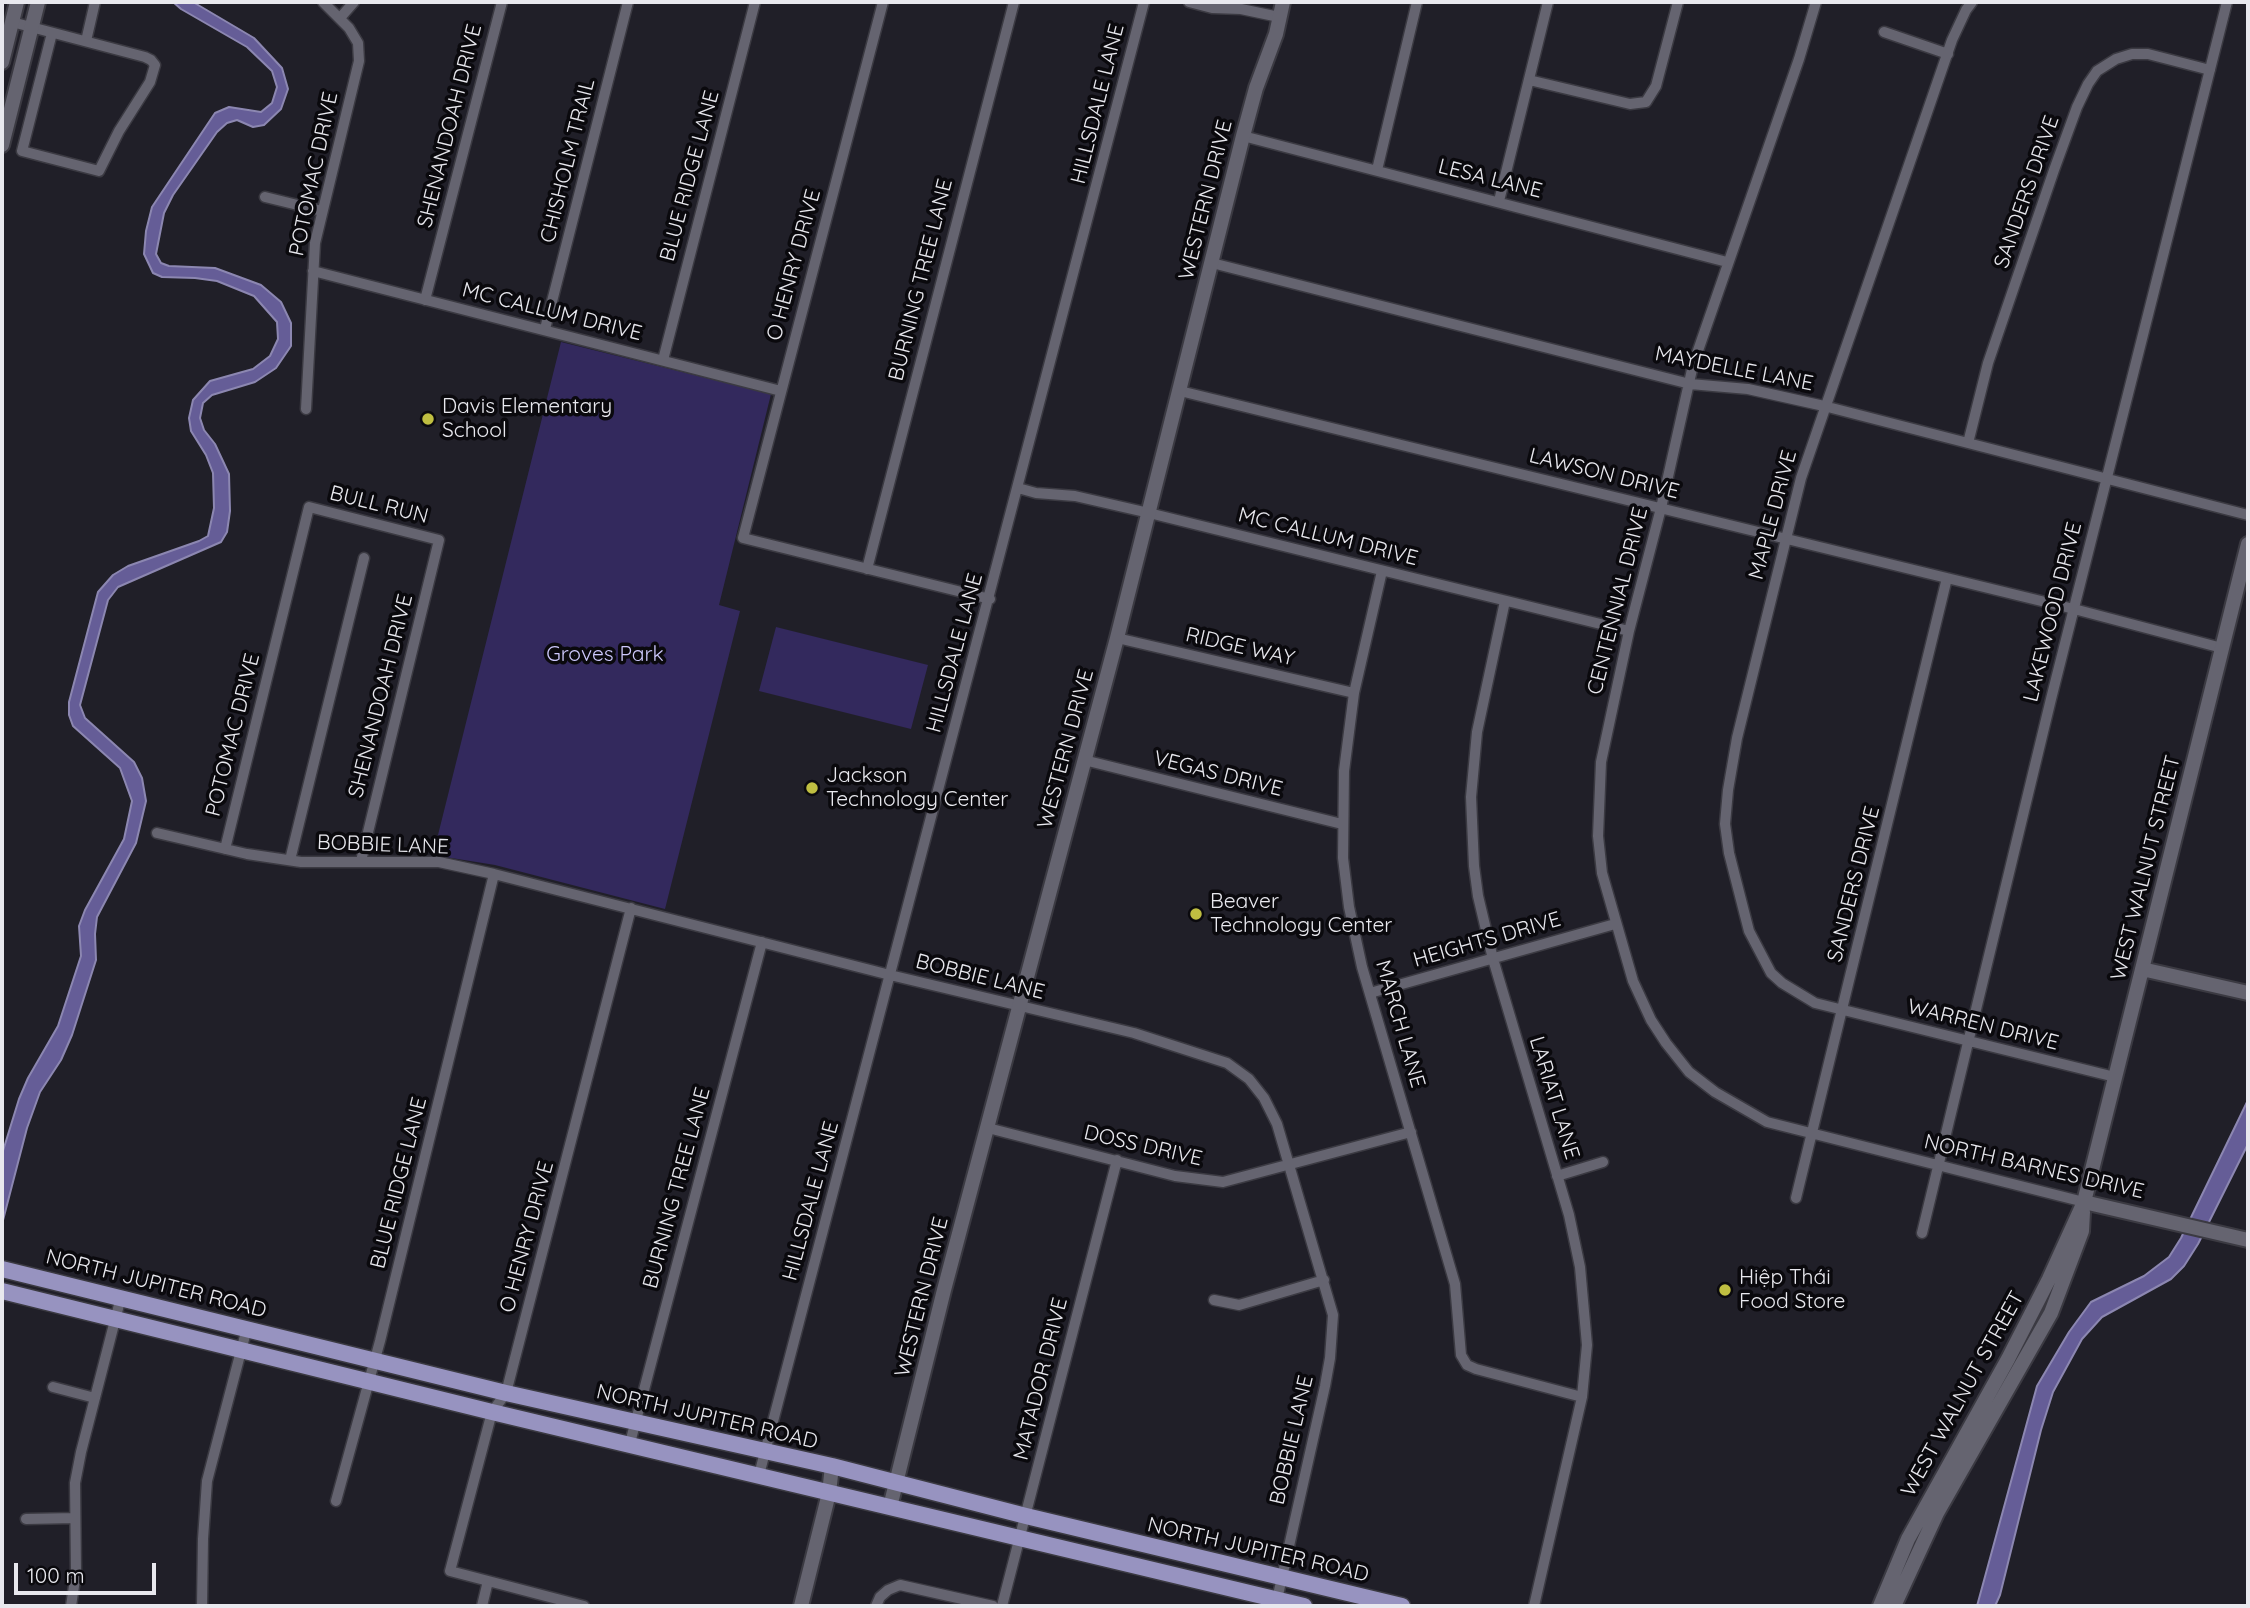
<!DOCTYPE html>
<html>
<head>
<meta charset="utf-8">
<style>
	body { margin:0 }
	#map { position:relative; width:2250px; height:1608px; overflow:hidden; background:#201f28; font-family:Quicksand,sans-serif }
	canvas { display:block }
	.frame { position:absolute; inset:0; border:4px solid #e8e8ee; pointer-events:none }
	.scale { position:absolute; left:14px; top:1563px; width:142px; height:32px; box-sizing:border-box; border:4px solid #e8e8ee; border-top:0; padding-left:9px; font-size:21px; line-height:24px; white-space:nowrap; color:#e8e8ee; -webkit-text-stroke:5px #0a090d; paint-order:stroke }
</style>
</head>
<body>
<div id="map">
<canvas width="2250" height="1608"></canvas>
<div class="frame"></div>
<div class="scale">100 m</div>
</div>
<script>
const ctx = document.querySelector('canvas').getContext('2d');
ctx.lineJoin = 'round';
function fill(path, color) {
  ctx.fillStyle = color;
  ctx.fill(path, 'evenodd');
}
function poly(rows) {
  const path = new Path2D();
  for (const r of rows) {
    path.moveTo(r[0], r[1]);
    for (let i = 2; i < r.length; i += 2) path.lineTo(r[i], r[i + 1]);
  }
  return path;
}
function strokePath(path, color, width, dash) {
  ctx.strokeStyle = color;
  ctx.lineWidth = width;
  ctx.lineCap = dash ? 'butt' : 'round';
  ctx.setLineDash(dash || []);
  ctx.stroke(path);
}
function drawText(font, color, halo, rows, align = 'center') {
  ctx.font = font + ' Quicksand,sans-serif';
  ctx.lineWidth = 7;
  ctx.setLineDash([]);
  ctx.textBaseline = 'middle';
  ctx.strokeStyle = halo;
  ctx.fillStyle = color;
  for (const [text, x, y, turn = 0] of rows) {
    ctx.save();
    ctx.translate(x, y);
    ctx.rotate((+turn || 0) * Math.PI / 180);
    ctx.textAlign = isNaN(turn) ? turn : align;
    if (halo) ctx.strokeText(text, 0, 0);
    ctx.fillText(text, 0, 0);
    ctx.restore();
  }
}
const green = poly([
	[561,342,771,394,719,605,740,611,665,909,495,865,433,855],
	[776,627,928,665,911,729,759,691]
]);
const water = poly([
	[173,2,193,2,254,38,282,68,288,89,281,109,264,125,253,127,237,120,227,123,217,132,173,195,164,213,156,254,161,263,169,266,215,268,261,285,281,302,291,323,291,346,276,368,255,382,212,395,203,403,200,418,204,430,215,444,229,474,230,511,227,532,221,542,118,587,108,600,80,705,85,718,134,762,142,778,146,801,136,843,97,917,95,934,96,960,72,1035,61,1060,40,1092,27,1128,2,1224,2,1154,19,1099,28,1078,58,1026,81,956,79,926,85,910,124,839,132,801,120,768,73,726,69,715,69,702,98,592,113,575,128,566,199,541,208,536,214,508,213,473,206,455,191,431,189,418,193,400,210,381,253,369,270,356,278,339,277,322,254,296,217,281,195,278,162,277,153,273,144,254,146,231,152,207,215,113,229,107,261,112,272,103,277,87,272,71,247,47,181,9,173,2],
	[2248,1100,2248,1144,2198,1244,2184,1266,2171,1279,2102,1317,2082,1339,2053,1392,2041,1430,2000,1595,1995,1606,1977,1606,2037,1386,2069,1332,2091,1302,2144,1276,2169,1257,2181,1238,2248,1100]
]);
const street = poly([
	[883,2,743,538,990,599],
	[1189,2,1212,8,1241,9,1279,17],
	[1816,2,1799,59,1693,365,1661,508,1629,631,1601,762,1598,836,1602,873,1633,981,1651,1020,1666,1043,1689,1072,1715,1092,1767,1122,2084,1202],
	[1972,2,1966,10,1952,40,1801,478,1737,738,1728,790,1725,824,1729,853,1749,931,1771,973,1782,983,1815,1003,2115,1077],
	[340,18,354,2],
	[12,22,145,57,151,60,155,65,150,82,119,131,99,171,22,151,52,33],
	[1884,32,1948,54],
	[86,41,95,2],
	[1529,80,1630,104,1646,102,1656,86,1678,2],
	[1243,136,1727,262],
	[1377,170,1417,2],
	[265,197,322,211],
	[1499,201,1548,2],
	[1212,263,1690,384,1748,389,1824,406,2248,515],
	[313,271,781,391],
	[425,300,502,2],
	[545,329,628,2],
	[663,360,755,2],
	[1180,391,2074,609,2222,648],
	[306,409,315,243,359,61,358,43,349,28,323,2],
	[1968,443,1988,363,2054,170,2077,107,2088,84,2097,71,2116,59,2132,54,2148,54,2210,70],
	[1018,488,1036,493,1075,496,1149,513,1629,631],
	[867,569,1014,2],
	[1382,571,1354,693,1344,771,1343,858,1349,907,1362,967,1455,1284,1461,1355,1467,1365,1476,1369,1582,1397],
	[1505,601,1477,732,1471,797,1474,866,1478,896,1493,959,1569,1215,1580,1267,1587,1345,1582,1397,1534,1606],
	[1117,638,1354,693],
	[1084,760,1342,824],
	[157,833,247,854,301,862,439,862,494,874,890,975,1134,1033,1227,1063,1249,1079,1264,1098,1277,1124,1333,1315,1330,1358,1325,1386,1276,1604],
	[225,849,309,507,439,540,361,861],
	[290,860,364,558],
	[1370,993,1615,924],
	[988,1128,1175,1176,1223,1182,1411,1132],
	[1557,1176,1603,1162],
	[1796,1198,1947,578],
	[1922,1233,2051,699,2227,2],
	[1214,1300,1239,1305,1324,1280],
	[53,1387,95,1398],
	[630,1443,762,942],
	[759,1475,1144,2],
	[336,1501,380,1341,494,874],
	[26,1519,75,1518],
	[71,1606,76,1573,75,1483,81,1452,121,1297],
	[202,1606,203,1539,207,1481,247,1328],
	[482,1606,488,1581],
	[584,1606,450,1571,492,1412,506,1393,631,908],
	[876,1606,880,1597,888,1590,900,1585,993,1606],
	[1002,1606,1117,1160]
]);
const secondary = poly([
	[2,62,17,2],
	[2,145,38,2],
	[2142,969,2248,993],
	[2084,1202,2248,1240],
	[890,1507,944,1290,1117,638,1243,136,1256,88,1276,34,1283,2],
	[801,1606,829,1493,832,1466],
	[1880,1606,1908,1539,2008,1359,2049,1279,2084,1202,2248,544],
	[1894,1606,1937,1513,2051,1313,2082,1231,2083,1212]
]);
const primary = poly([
	[2,1269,506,1393,832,1466,1026,1516,1402,1606],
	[2,1291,492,1412,1304,1606]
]);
const markers = [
	[428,419,7,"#bfbe41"],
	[812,788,7,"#bfbe41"],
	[1196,914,7,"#bfbe41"],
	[1725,1290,7,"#bfbe41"]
];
const streetNames = [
	["HILLSDALE LANE",1098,104,-76],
	["SHENANDOAH DRIVE",450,126,-76],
	["CHISHOLM TRAIL",568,161,-76],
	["POTOMAC DRIVE",314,174,-78],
	["BLUE RIDGE LANE",690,176,-75],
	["LESA LANE",1490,179,14],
	["SANDERS DRIVE",2027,192,-71],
	["WESTERN DRIVE",1206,200,-76],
	["O HENRY DRIVE",794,265,-75],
	["BURNING TREE LANE",921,280,-76],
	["MC CALLUM DRIVE",552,312,14],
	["MAYDELLE LANE",1734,369,11],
	["LAWSON DRIVE",1604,474,14],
	["BULL RUN",379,505,14],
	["MAPLE DRIVE",1773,515,-75],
	["MC CALLUM DRIVE",1328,537,14],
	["CENTENNIAL DRIVE",1618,601,-76],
	["LAKEWOOD DRIVE",2053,612,-76],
	["RIDGE WAY",1240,647,13],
	["HILLSDALE LANE",955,653,-75],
	["SHENANDOAH DRIVE",381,696,-76],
	["POTOMAC DRIVE",233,735,-76],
	["WESTERN DRIVE",1066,749,-75],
	["VEGAS DRIVE",1218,774,14],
	["BOBBIE LANE",383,845,2],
	["WEST WALNUT STREET",2146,868,-76],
	["SANDERS DRIVE",1854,884,-76],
	["HEIGHTS DRIVE",1487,940,-16],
	["BOBBIE LANE",980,977,14],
	["MARCH LANE",1400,1024,74],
	["WARREN DRIVE",1983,1025,14],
	["LARIAT LANE",1554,1098,73],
	["DOSS DRIVE",1143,1146,13],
	["NORTH BARNES DRIVE",2034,1167,13],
	["BLUE RIDGE LANE",399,1183,-76],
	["BURNING TREE LANE",677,1188,-75],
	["HILLSDALE LANE",811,1201,-75],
	["O HENRY DRIVE",527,1237,-75],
	["NORTH JUPITER ROAD",156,1284,14],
	["WESTERN DRIVE",922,1297,-76],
	["MATADOR DRIVE",1041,1379,-76],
	["WEST WALNUT STREET",1963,1394,-61],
	["NORTH JUPITER ROAD",707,1417,13],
	["BOBBIE LANE",1292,1440,-77],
	["NORTH JUPITER ROAD",1258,1550,13]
];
const poiNames = [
	["Davis Elementary",442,407],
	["School",442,431],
	["Jackson",826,776],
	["Technology Center",826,800],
	["Beaver",1210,902],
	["Technology Center",1210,926],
	["Hiệp Thái",1739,1278],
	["Food Store",1739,1302]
];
const parkNames = [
	["Groves Park",605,655]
];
fill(green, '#33295d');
fill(water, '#655d97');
strokePath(water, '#8c87b1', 2);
strokePath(street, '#3b3a42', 13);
strokePath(secondary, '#3b3a42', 18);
strokePath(primary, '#3b3a42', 19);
strokePath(street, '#656470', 10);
strokePath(secondary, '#656470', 14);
strokePath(primary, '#9793c0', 16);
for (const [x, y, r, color] of markers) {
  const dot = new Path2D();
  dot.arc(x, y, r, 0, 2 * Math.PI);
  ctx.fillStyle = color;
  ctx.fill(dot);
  strokePath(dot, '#0a090d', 2.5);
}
drawText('21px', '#e8e8ee', '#0a090d', streetNames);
drawText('21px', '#e8e8ee', '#0a090d', poiNames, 'left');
drawText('21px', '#cdc8fc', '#0a090d', parkNames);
</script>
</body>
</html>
